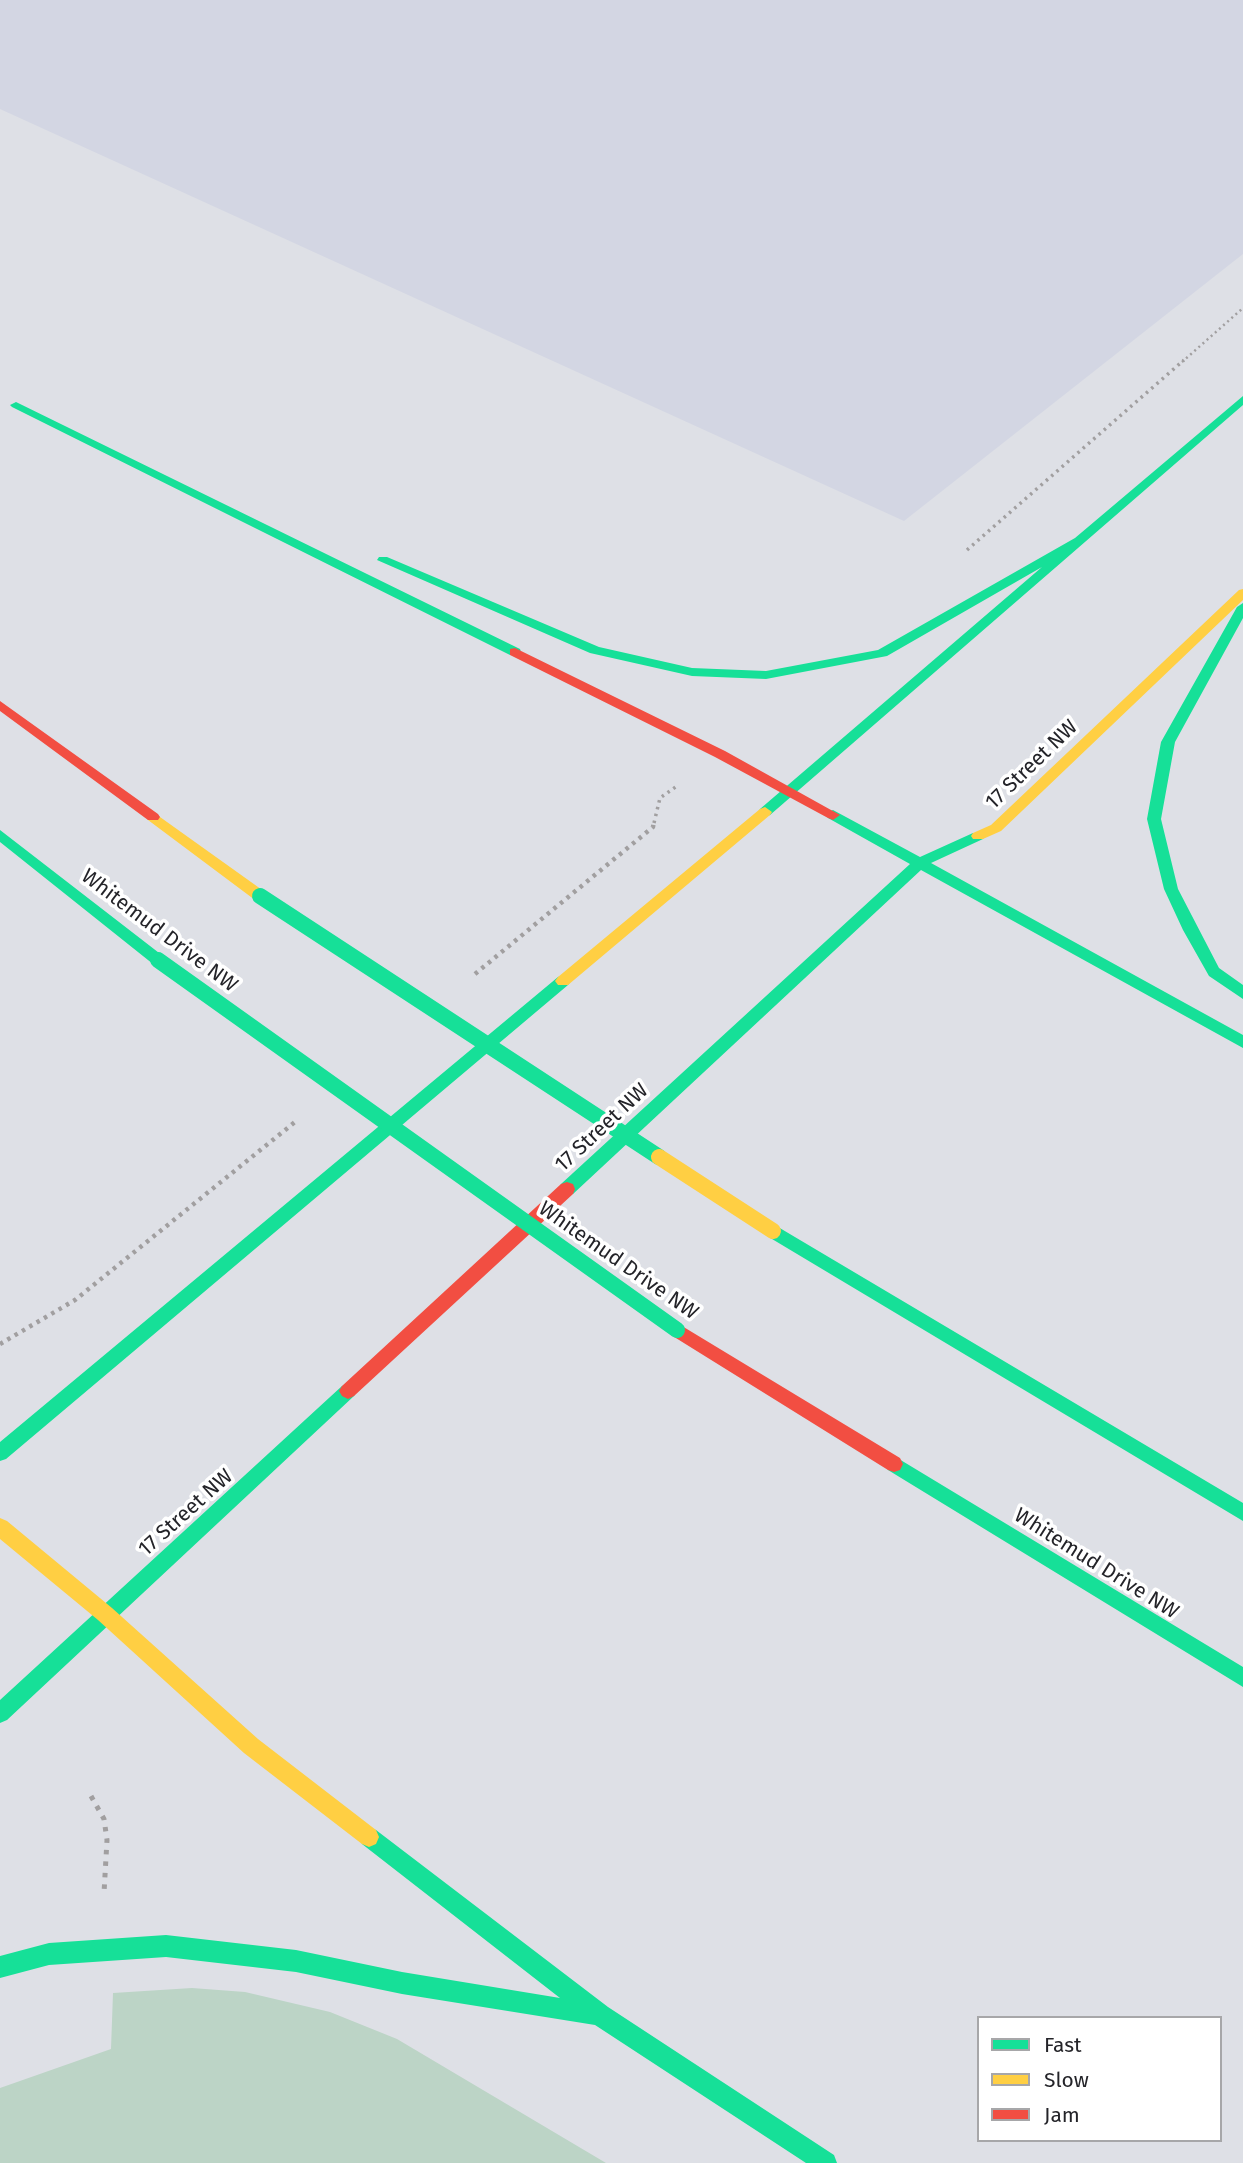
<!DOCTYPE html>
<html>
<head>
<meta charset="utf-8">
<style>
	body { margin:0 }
	#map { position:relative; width:1243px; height:2163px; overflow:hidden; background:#dee0e6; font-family:"Fira Sans",sans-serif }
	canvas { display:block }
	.legend { position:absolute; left:977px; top:2016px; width:245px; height:126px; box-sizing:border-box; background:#fff; border:2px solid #a7a7a9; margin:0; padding:9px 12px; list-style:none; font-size:21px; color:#242429 }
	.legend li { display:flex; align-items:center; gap:14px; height:35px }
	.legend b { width:35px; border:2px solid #a7a7a9 }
</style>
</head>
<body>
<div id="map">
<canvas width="1243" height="2163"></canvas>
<ul class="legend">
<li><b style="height:9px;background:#16e098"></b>Fast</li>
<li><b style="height:9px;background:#ffcf43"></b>Slow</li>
<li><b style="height:9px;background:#f24e42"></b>Jam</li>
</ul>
</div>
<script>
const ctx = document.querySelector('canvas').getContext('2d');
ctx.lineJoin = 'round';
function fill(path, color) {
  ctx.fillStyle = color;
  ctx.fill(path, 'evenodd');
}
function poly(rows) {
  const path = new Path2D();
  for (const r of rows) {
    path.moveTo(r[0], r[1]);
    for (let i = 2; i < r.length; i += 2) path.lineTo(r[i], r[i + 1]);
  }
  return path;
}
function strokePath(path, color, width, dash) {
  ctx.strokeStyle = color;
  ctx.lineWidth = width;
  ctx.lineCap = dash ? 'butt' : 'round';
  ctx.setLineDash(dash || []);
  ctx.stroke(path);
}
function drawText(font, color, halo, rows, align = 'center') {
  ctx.font = font + ' "Fira Sans",sans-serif';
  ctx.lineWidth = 7;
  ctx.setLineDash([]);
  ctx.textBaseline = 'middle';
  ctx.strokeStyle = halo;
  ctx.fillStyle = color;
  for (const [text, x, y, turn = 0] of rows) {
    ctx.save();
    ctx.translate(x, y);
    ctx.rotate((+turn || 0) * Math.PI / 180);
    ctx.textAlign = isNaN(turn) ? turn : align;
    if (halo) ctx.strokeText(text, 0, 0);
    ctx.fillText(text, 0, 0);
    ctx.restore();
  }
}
const built = poly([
	[0,0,1243,0,1243,254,904,521,0,109]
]);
const green = poly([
	[192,1988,245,1992,330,2012,397,2039,606,2163,0,2163,0,2088,111,2049,113,1993]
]);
const pathFar3 = poly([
	[1182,362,1243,308]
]);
const pathFar2 = poly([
	[967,550,1184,360],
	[654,823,660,798,677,786]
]);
const pathFar1 = poly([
	[475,974,653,827,654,821],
	[0,1344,75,1300,295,1122]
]);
const path = poly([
	[91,1796,104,1819,107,1840,104,1893]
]);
const fast = poly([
	[1243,396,1243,405,770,815,765,817,760,815,758,812,760,809,1042,567,887,656,766,679,692,676,590,653,377,560,379,557,387,557,599,647,692,668,766,671,878,650,1075,538,1243,396],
	[16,402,520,649,521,652,520,655,510,655,12,407,10,405,16,402],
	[1243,603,1243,618,1175,742,1161,819,1178,889,1219,968,1243,985,1243,999,1209,976,1183,930,1164,889,1147,819,1161,742,1237,607,1243,603],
	[833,810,920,857,973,833,983,833,985,836,983,839,931,863,1243,1035,1243,1048,921,870,573,1194,561,1194,559,1189,561,1184,910,864,828,818,826,815,828,812,833,810],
	[0,830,163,956,165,960,163,964,153,964,0,842,0,830],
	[563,975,568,977,571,981,568,985,6,1459,0,1461,0,1442,558,977,563,975],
	[773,1224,1243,1503,1243,1521,767,1236,765,1231,767,1226,773,1224],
	[348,1383,354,1386,357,1391,354,1396,7,1720,0,1723,0,1700,342,1386,348,1383],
	[894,1456,1243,1667,1243,1687,888,1470,885,1464,888,1458,894,1456],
	[369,1827,376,1830,608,2007,834,2155,837,2163,806,2163,595,2025,402,1994,296,1972,166,1957,49,1965,0,1978,0,1956,49,1943,166,1935,296,1950,402,1972,560,1998,362,1844,359,1837,362,1830,369,1827]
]);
const slow = poly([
	[1243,589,1243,600,1001,831,983,839,973,839,971,836,973,833,991,825,1239,590,1243,589],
	[765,807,772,812,770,815,568,985,558,985,555,981,558,977,760,809,765,807],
	[153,812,265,892,267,896,265,900,255,900,148,820,146,817,153,812],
	[0,1518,7,1521,112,1608,258,1739,376,1830,379,1837,376,1844,369,1847,362,1844,244,1753,98,1620,0,1539,0,1518]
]);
const jam = poly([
	[515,648,725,751,840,815,833,820,828,818,715,757,510,655,510,649,515,648],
	[0,701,158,814,160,817,158,820,148,820,0,711,0,701],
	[567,1182,573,1184,575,1189,573,1194,354,1396,348,1399,342,1396,339,1391,342,1386,561,1184,567,1182],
	[677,1323,900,1458,903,1464,900,1470,894,1472,888,1470,671,1335,668,1330,671,1325,677,1323]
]);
const fastBridge = poly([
	[260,896,659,1157],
	[158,960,677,1330]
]);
const slowBridge = poly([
	[659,1157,773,1231]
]);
const streetNames = [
	["17 Street NW",1032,765,-44],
	["Whitemud Drive NW",159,931,37],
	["17 Street NW",602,1128,-43],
	["Whitemud Drive NW",618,1261,35],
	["17 Street NW",186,1513,-42],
	["Whitemud Drive NW",1096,1564,32]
];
fill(built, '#d3d6e3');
fill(green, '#bcd4c6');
strokePath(pathFar3, '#a19fa0', 2.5, [2, 3.5]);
strokePath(pathFar2, '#a19fa0', 3.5, [2.5, 4.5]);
strokePath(pathFar1, '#a19fa0', 4.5, [3.5, 5]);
strokePath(path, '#a19fa0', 5, [4.5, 7]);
fill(fast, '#16e098');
fill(slow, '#ffcf43');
fill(jam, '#f24e42');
strokePath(fastBridge, '#16e098', 16);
strokePath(slowBridge, '#ffcf43', 16);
drawText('21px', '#242429', '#fff', streetNames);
</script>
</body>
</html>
